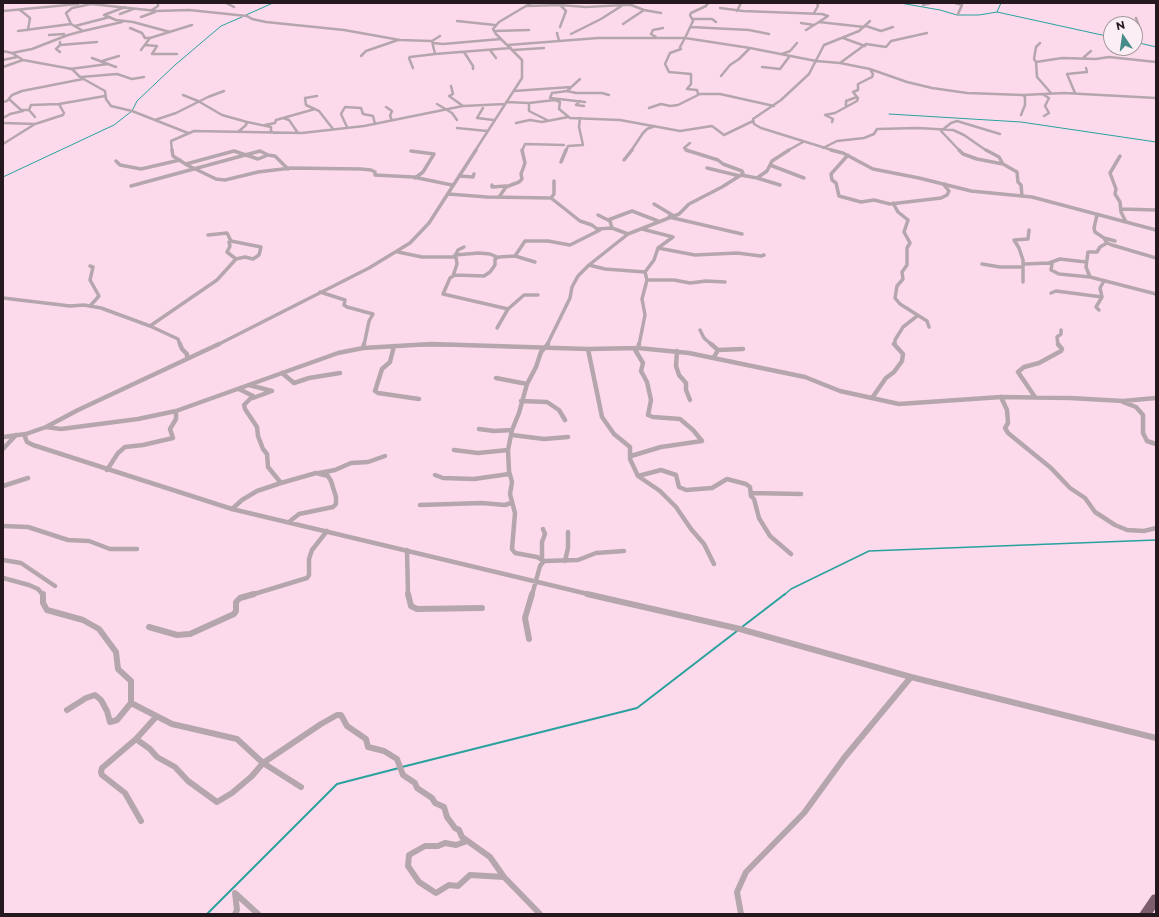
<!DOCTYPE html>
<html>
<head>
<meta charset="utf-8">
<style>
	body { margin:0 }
	#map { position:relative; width:1159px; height:917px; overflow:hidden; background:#fddaeb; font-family:Montserrat,sans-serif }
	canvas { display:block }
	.frame { position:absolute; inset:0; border:4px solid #25191f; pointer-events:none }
	.north { position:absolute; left:1103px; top:16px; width:40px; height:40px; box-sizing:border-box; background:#fceef5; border:1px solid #a6999f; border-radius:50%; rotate:347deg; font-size:11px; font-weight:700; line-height:16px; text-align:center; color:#25191f }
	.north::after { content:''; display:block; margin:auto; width:14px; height:18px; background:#468d89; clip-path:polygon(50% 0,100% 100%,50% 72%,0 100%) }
</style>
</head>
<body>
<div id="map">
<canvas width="1159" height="917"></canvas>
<div class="frame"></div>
<div class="north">N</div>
</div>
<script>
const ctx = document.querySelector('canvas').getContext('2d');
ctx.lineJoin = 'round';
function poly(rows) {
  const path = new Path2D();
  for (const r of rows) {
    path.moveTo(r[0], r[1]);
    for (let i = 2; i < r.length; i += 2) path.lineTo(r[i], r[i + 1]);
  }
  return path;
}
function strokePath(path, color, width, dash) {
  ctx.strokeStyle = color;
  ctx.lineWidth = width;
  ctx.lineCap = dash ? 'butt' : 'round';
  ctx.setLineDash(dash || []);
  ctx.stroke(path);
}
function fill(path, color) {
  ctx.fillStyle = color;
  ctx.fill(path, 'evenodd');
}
const streamFar2 = poly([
	[900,3,940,10,957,15,979,15,997,12,1111,37],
	[997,12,1001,3],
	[246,15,273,3],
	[1135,42,1156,47],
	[889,114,1021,122,1156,142],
	[3,177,114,125,132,111,137,101,175,65,221,26,242,17]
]);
const streamFar1 = poly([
	[784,595,791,589,869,551,1156,540]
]);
const stream = poly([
	[742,627,785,594],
	[402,767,637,708,737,631],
	[207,914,337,784,399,768]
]);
const streetFar3 = poly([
	[226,3,234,7],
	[708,3,706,6,691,13,690,15,693,21,685,38,750,48,816,61,840,63,870,69,907,82,932,88,967,93,1023,95,1064,93,1156,98],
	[955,3,962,5,958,14],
	[560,5,586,7,623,5,601,19,571,34],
	[623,5,631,5,644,10,623,24],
	[923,5,931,3],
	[526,6,560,5,566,11,560,27],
	[125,7,104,15,116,20,133,22,170,32],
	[720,8,743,11,822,14,828,16,819,22,864,27],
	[20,10,30,18,28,30],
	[152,10,158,6,158,4],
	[644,10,661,13],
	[3,11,78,4],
	[737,11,741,3],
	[814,13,818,6,817,3],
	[120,14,133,9],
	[141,17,155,12],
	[692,19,712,19,716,22],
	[457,21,495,25],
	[801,23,814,25],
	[75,26,110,17],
	[866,26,881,31,893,27],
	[691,27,749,30,769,34],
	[130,28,142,33,145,38,150,38],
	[806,30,819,22],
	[18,31,71,24],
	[83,31,122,22],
	[494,31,529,30],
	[557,33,559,41],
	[1135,34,1139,26,1136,18],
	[49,35,64,34],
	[440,36,432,41,435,54,511,48],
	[656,37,651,34,653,30,663,28],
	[843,38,865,46],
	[60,42,60,45,56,49,60,52],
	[60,45,97,42],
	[145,45,157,46,152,54,177,54],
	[508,45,598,38,685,38,680,47,681,49,670,53,665,64,669,72,691,74,691,84,687,89,697,90,698,94,720,94,774,106],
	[141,50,150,38,192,25],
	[490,50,496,58],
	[513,50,544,48],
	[3,51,12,53,23,60,72,69,80,77,105,91,106,99,111,106,132,111,188,133],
	[464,52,473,66,473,69],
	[12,53,32,49,68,35,83,31,71,24,66,13,72,8,91,4,157,11,189,10,247,16,252,19,266,22,344,30,400,40,432,41,433,43,443,44,501,39],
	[782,54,790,51,797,43],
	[361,56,366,51,398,40],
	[1084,57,1091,51],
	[92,58,116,67],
	[3,60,17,57],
	[102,61,119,56],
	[1036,62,1034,59,1036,47,1040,43],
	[840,63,866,44,886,47,891,41,927,33],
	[3,67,23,60],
	[762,67,780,69,789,57],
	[413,68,409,58,410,57,435,54],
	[70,69,108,64],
	[721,76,730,65,739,59,750,48],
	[81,77,117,74,132,79,144,77],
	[580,79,567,91,552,93,550,98,585,102],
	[451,86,453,94,449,96,463,106],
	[514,91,571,87],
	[567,91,576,93,602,93,609,95],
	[1051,93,1037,77,1036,62,1062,58,1096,59,1109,57,1156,62],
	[1075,93,1067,74,1087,72,1086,68],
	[183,95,198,101,222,115,247,122,246,125,238,132],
	[1044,95,1049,98,1045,106,1049,113,1044,116],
	[317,96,305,98,306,105,319,111,333,129],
	[9,99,21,110,29,110],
	[580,101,576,105,584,106],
	[3,102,7,101,12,95,22,91,83,79],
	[506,102,529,103,555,100,560,102,559,109,570,118,620,120,680,131,712,126,724,135,753,121],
	[529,103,529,111,547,120],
	[437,104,452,113,457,120],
	[846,106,846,101,857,97],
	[386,107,392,111,390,116,392,120],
	[483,108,477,118,494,120],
	[649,108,661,104,670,106,678,105,700,94],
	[1021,115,1025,105,1025,97,1023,95],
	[35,117,29,110,31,105,59,104],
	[3,118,10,114,23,111],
	[283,118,315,109],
	[155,120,176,113,208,97,224,91],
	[247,122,271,127,271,131,274,133],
	[832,122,833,119,825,115,835,113,857,101,858,98,853,92,858,90,858,84,872,77,873,74,870,69],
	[3,123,35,124],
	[516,123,530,120,542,122,568,117],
	[265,125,275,123,276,120,283,118,289,120,298,133],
	[347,127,341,114,345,107,361,108,363,114,373,116,375,124],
	[457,128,487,131],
	[3,144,35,124,63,115,64,113,59,104,105,96],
	[823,148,837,141,864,138,874,134,877,129,918,128,953,130,964,135,987,151],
	[172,151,171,141,194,131,302,133,364,126,463,106,505,104],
	[475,151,522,78,522,60,496,34,493,29,499,22,531,3],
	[522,151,525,144,564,145],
	[566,151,568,146,583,145,579,127,580,118],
	[631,151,643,133,647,129,655,126],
	[689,151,684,148,690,143],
	[787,151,803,142],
	[835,151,761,128,754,124,753,119,781,100,809,74,824,45,859,31,870,21],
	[960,151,941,131,951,123,957,121,1000,134]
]);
const streetFar2 = poly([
	[172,150,173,156,187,165,216,179,225,180,258,172,291,168,361,169,371,170,375,172,375,175,413,177,452,185],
	[686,150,718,160,723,164,742,171,743,173,741,175],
	[831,150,843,153,873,169,919,178,971,191,1032,197,1156,230],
	[959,150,963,154,977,159,1003,164,1017,172,1018,182,1021,185,1022,196],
	[986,150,999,157,1003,164],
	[411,151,434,154,423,172,415,178],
	[848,155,831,174,832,180,836,183,839,196,861,202,874,200,890,204,941,198,947,195,949,191,944,185,945,184],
	[1120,156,1110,173,1116,189,1115,194,1120,202,1121,212,1126,222],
	[624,160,632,150],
	[116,161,120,165,141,169,180,160],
	[561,162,566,150],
	[186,164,234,151,258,159,268,155],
	[770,165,804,178],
	[707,168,740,176],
	[459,176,473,177,474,174],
	[757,178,780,185],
	[492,185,492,187,506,186],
	[131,186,260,151,268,155,275,156,288,169],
	[448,194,487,197,551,198,580,221,592,225,597,229,612,228,628,234],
	[499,197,506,187,519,182,522,179,521,174,525,163,522,150],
	[551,198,554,194,554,181],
	[893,203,898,212,908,220,904,232,910,243,907,248,907,265,902,272,903,279,897,286,895,298,900,304,927,321,929,327],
	[654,204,674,216],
	[1122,209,1156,210],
	[598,215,610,221,612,228],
	[1097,215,1094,228,1095,232,1104,238,1115,241],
	[669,217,742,234],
	[608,220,632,211,658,221],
	[1104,238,1107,243,1112,245,1156,258],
	[231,241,229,242,230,246,227,252,236,259],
	[658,248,695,255,737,253,761,256,764,255],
	[398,252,422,257,456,257,457,264,453,276],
	[455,255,479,253,490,254,497,257],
	[455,256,458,250,464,247],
	[515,256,535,262],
	[1049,263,1060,259,1086,262],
	[982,264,1000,267,1022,267],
	[1024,264,1049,263,1052,264,1051,270,1059,274,1090,277,1156,294],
	[589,265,605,269,645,272,654,260,658,248,673,237,642,229],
	[90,266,93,267,90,280,99,296,90,306],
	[1090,277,1086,267,1088,252,1097,252,1100,247,1107,243],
	[647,280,674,280,690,283,706,281,725,282],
	[1023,282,1023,260,1019,248,1014,240,1028,239,1029,230],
	[320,292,345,300,344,305,347,307,373,314,369,321,364,345],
	[1051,293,1056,291,1102,297],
	[3,298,70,306,84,305,101,308,150,326,178,339,180,345],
	[508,309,524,295,538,295],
	[1099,310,1096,307,1102,297,1100,288,1104,281],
	[150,326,217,280,236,259,245,257,253,259,259,255,261,247,231,241,227,233,208,235],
	[497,328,508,309,443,294,450,278,455,275,484,276,490,272,495,265,495,259,499,257,515,256,525,241,548,241,570,245,600,230],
	[700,330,704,338,712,345],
	[217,345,369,268,410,243,429,223,476,150],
	[419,345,452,345],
	[547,345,570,298,572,287,578,276,589,265,628,234,679,214,689,204,722,187,741,175,757,178,767,171,772,161,789,150],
	[639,345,645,315,642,299,647,280,645,272],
	[895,345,895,340,903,327,917,316],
	[1058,345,1057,337,1061,334,1061,330]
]);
const streetFar1 = poly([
	[180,344,182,349,187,354,187,359],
	[711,344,718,350,714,357],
	[394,346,390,362,382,369,375,391,378,393,419,399],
	[363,348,364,344],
	[638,348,639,344],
	[588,349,602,417,614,434,630,447,630,459,638,476,660,491,676,507,691,529,704,544,714,564],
	[718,350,743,349],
	[677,351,676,366,679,375,686,383,686,390,690,400],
	[282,373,294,383,309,378,340,373],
	[496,378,527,384],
	[249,385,272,391,253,398],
	[239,389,253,396,244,405,245,409,257,427,258,436,263,449,267,454,268,467,281,483,316,473,328,476,331,481,336,497,336,504,333,507,299,514,289,522],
	[1001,397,1007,410,1008,423,1005,428,1008,433,1051,468,1070,488,1085,498,1095,512,1115,525,1127,530,1144,531,1156,528],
	[1035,397,1018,372,1024,367,1039,363,1061,351,1062,349,1058,344],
	[872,398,886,378,894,372,902,361,903,354,894,344],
	[521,401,547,402,559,410,565,420],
	[1123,402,1136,407,1143,415,1143,433,1147,441,1156,444],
	[46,427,61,429,138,419,176,411,338,353,363,348,431,344,588,349,638,348,689,353,805,377,840,391,899,404,1001,397,1070,398,1123,401,1156,398],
	[479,429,494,431,512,430],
	[26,434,25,437,27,442,33,445,232,509,592,595],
	[512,435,544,439,568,437],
	[3,437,26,434,46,427,78,410,219,344],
	[3,449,16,435],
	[454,450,478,453,508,450],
	[631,456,661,447,702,441,693,430,680,419,653,417,648,415,651,400,647,382,641,371,643,363,634,348],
	[107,470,118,453,125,447,143,445,173,438,170,429,176,419,176,411],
	[319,473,335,470,351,463,368,462,385,456],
	[435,475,443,478,474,479,509,474],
	[638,476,661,470,676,475,679,487,686,490,712,488,727,479,746,484,750,487,751,496,754,499,759,518,770,536,791,554],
	[3,486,28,478],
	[751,493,801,494],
	[420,505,482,503,505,505,511,503],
	[232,509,242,500,257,491,281,483],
	[3,526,28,527,68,540,89,541,110,549,137,549],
	[407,550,408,595],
	[542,559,542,542,545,534,543,529],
	[3,560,21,563,55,586],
	[544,561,578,560,596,553,624,551],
	[565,561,568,548,568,532],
	[3,578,29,585,38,589,43,595],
	[251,595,307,578,309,575,309,559,312,550,327,531],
	[532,595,540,566,544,561,537,557,515,553,512,549,515,513,510,494,512,482,509,471,508,450,512,430,519,413,527,384,536,367,541,352,548,344]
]);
const street = poly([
	[43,594,43,603,47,610,83,620,99,629,116,652,118,669,131,681,131,703,117,720,110,722,107,711,101,700,95,695,86,698,67,710],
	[408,594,411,606,417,609,482,608],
	[587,594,740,629,911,677,1156,738],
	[149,627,177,635,190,634,234,614,236,611,236,602,240,598,254,594],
	[529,639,525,618,532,594],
	[131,703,172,724,237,739,263,763,252,776,232,793,217,802,188,781,175,767,157,757,150,749,136,739,102,768,101,772,102,775,125,793,141,821],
	[136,739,156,717],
	[301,787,263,763,321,724,337,715,341,715,347,726,366,739,368,747,384,751,397,759,403,775,415,783,417,788,432,798,435,803,444,807,447,817,455,828,459,830,462,837,490,857,504,877,540,914],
	[467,841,456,845,445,843,438,846,425,846,409,855,408,866,419,882,436,893,449,885,458,886,470,875,504,877],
	[235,914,237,910,235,893,258,914],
	[741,914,737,892,746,872,804,813,844,758,911,677]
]);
const highway = poly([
	[1156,894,1156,908,1152,914,1139,914,1152,895,1156,894]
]);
strokePath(streamFar2, '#29a29d', 1);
strokePath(streamFar1, '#29a29d', 1.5);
strokePath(stream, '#29a29d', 2);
strokePath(streetFar3, '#b5a6ad', 2.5);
strokePath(streetFar2, '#b5a6ad', 3.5);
strokePath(streetFar1, '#b5a6ad', 4.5);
strokePath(street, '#b5a6ad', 6);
fill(highway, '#7c5e6d');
</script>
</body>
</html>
